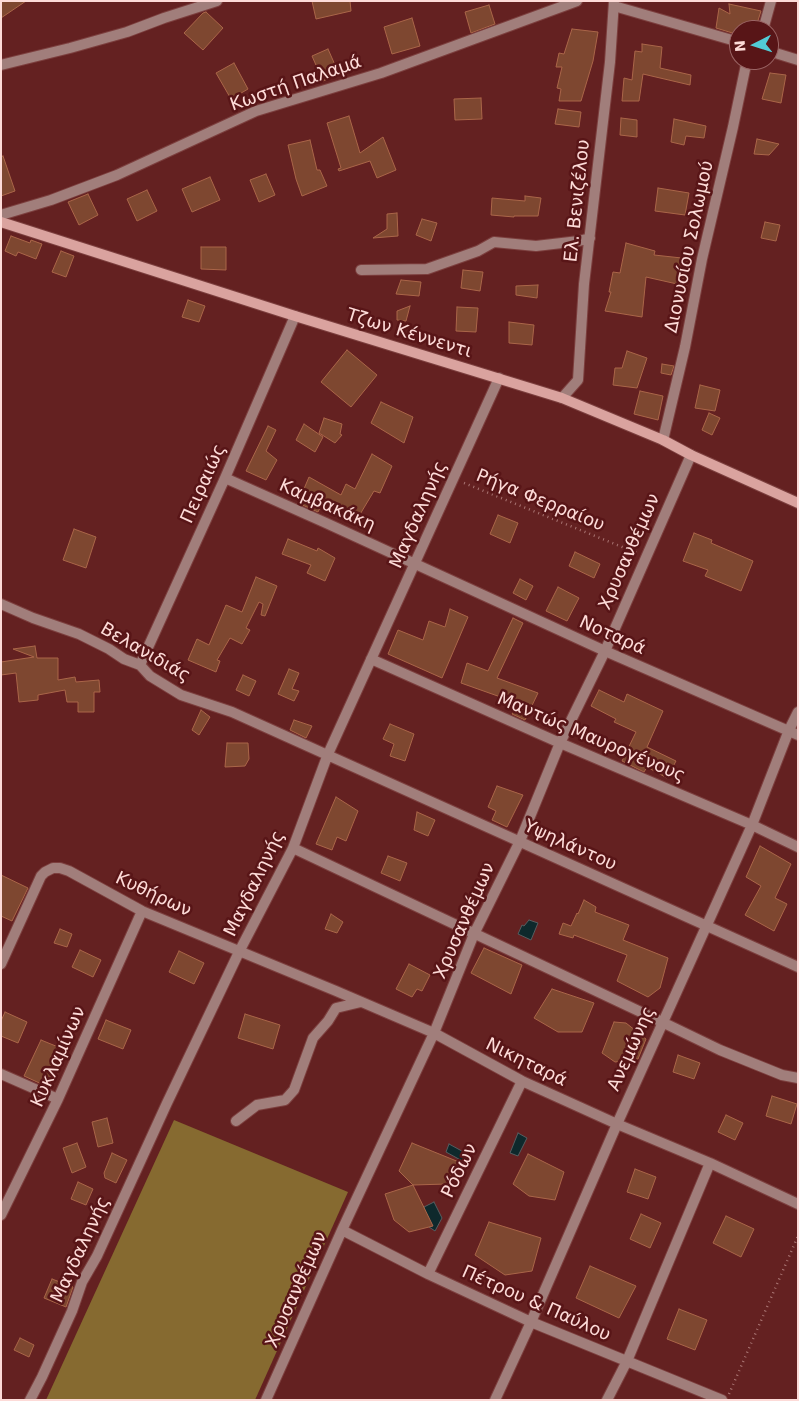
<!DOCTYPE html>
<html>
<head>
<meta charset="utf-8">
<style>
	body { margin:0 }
	#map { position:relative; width:799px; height:1401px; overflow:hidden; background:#642121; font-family:"DejaVu Sans",sans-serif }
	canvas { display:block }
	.frame { position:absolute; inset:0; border:2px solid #fddbd8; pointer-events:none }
	.north { position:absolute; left:729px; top:20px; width:50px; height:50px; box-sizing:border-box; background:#581517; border:1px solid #9a6464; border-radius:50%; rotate:265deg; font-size:14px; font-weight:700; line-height:20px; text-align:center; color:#fddbd8 }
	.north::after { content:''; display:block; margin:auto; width:18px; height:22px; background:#52ccd6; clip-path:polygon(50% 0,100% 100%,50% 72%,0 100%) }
</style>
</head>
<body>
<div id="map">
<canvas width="799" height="1401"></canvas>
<div class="frame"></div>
<div class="north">N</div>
</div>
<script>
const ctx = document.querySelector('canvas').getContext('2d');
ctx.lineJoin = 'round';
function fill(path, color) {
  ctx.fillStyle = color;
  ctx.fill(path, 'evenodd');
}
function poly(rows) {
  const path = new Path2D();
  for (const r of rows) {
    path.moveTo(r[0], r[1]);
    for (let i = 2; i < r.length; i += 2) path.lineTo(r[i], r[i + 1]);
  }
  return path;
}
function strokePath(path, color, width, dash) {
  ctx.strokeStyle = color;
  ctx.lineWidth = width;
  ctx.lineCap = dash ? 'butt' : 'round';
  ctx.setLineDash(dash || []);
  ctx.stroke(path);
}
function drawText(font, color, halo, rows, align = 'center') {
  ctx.font = font + ' "DejaVu Sans",sans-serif';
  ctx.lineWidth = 5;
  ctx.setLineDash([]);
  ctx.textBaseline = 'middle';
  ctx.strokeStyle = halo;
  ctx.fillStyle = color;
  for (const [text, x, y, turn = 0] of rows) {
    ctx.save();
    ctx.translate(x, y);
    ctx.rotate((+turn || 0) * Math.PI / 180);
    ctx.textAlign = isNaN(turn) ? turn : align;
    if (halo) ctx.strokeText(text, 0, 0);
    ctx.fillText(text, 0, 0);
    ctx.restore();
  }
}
const forest = poly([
	[174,1120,348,1192,255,1400,46,1400]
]);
const water = poly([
	[529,920,538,923,531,940,518,934,522,925,524,926,529,920],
	[518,1133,527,1138,518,1156,510,1153,518,1133],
	[449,1144,471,1156,466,1163,446,1152,449,1144],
	[434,1202,442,1218,435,1231,429,1227,424,1207,434,1202]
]);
const building = poly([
	[1,1,26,1,1,18,1,1],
	[312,1,350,1,351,11,316,19,312,1],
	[729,4,761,11,755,30,739,30,739,35,716,28,719,8,730,14,729,4],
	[489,5,495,24,471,33,465,12,489,5],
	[206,12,223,28,203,50,184,33,203,13,206,12],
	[412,18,420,46,392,54,384,27,412,18],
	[572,29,598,32,593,61,581,101,559,101,561,89,557,88,562,67,556,67,559,53,564,54,572,29],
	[642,44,662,47,660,68,691,75,690,85,643,74,639,101,622,101,624,78,632,80,635,51,642,52,642,44],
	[328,49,339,74,323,81,312,56,328,49],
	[234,63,248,89,231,99,216,73,234,63],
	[770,73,786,75,781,103,762,99,770,73],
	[481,98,482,119,455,120,454,99,481,98],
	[558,109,581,112,579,127,555,124,558,109],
	[349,116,360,153,383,137,396,170,377,178,370,161,339,171,338,169,341,168,327,123,349,116],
	[621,118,637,120,637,137,620,135,621,118],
	[674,119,706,126,704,138,686,136,684,145,671,142,674,119],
	[757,139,779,144,769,155,754,154,757,139],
	[310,140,317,170,320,170,327,186,302,196,296,179,288,145,310,140],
	[3,156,15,191,1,196,1,157,3,156],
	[266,174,275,195,259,202,250,180,266,174],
	[210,177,220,200,192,212,182,189,210,177],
	[658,188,689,193,685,215,655,211,658,188],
	[147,190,157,211,137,221,127,199,147,190],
	[88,194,98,215,79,225,68,202,88,194],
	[525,196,541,198,538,216,514,216,514,217,491,215,492,198,525,201,525,196],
	[397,213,398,236,373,238,387,229,387,214,397,213],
	[422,219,437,223,431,241,416,235,422,219],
	[765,222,780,225,776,241,761,238,765,222],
	[11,236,30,243,31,240,42,244,36,259,18,252,16,256,5,251,11,236],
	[626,243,655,251,654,255,691,259,686,286,646,277,642,317,605,311,611,292,609,292,613,272,620,273,626,243],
	[201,247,226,247,226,270,201,269,201,247],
	[61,251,74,256,66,277,52,272,61,251],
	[463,270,483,272,480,291,461,288,463,270],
	[401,280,421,282,419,296,396,294,401,280],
	[538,285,537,298,516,295,516,286,538,285],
	[188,300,205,306,199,322,182,317,188,300],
	[410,306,406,321,397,320,397,311,410,306],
	[457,307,478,308,476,332,456,331,457,307],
	[509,322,534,325,532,345,509,343,509,322],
	[347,350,377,375,351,407,321,382,347,350],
	[627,351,647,358,637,388,613,385,615,368,622,368,627,351],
	[662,364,674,366,671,375,661,373,662,364],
	[700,385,720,390,715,411,695,408,700,385],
	[640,391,663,396,658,420,634,414,640,391],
	[381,402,413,417,404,443,371,423,381,402],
	[709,413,720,418,712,435,702,430,709,413],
	[324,418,342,424,340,434,342,435,335,443,319,433,324,418],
	[304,424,323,437,315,452,296,440,304,424],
	[268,426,276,430,266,451,277,460,266,480,246,471,268,426],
	[372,454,392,466,380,493,374,491,359,516,324,499,318,512,298,503,309,477,341,495,346,484,355,489,372,454],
	[498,515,518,523,510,543,490,534,498,515],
	[74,529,96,537,86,568,63,560,74,529],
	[694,533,712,540,711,543,753,561,741,591,705,576,708,570,683,561,694,533],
	[288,539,317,551,318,548,335,558,325,581,307,573,311,565,282,554,288,539],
	[575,552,600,564,594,578,569,566,575,552],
	[256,577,277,586,265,616,261,615,263,604,259,602,246,628,250,630,242,644,230,638,217,660,220,661,216,672,188,660,197,639,209,645,226,605,242,612,256,577],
	[520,579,533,586,526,600,513,593,520,579],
	[558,587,579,598,567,621,546,611,558,587],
	[450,609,468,617,442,678,388,654,398,630,423,640,429,621,445,627,450,609],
	[513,618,523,623,497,678,538,693,525,720,512,714,514,711,506,706,509,700,461,683,467,663,488,671,513,618],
	[35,646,37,658,58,658,58,680,75,677,76,682,99,680,100,692,94,692,94,712,78,712,78,702,67,702,65,690,38,695,38,700,19,702,16,673,1,675,1,662,34,657,13,649,35,646],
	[289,669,299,673,292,689,299,691,294,701,278,694,289,669],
	[243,675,256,681,249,696,236,690,243,675],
	[599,690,624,702,627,694,663,711,647,747,676,761,667,778,647,767,644,772,622,761,636,732,614,722,616,719,591,706,599,690],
	[201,710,210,717,199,735,192,730,201,710],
	[294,720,312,726,306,738,290,730,294,720],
	[390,724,414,734,405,761,390,756,394,744,383,739,390,724],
	[227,743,248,743,249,759,245,766,225,767,227,743],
	[497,786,523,795,507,827,492,820,496,811,488,807,497,786],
	[336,797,358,811,346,841,337,837,332,850,316,844,336,797],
	[417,812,435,820,428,836,414,830,417,812],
	[760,846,791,864,775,898,787,904,774,931,745,915,761,886,746,877,760,846],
	[388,856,407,863,400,881,381,873,388,856],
	[1,875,28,888,12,921,1,916,1,875],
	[584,900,596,907,595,912,629,925,623,940,668,958,660,988,648,997,617,981,627,955,574,935,573,938,559,934,563,923,571,926,577,913,578,914,584,900],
	[331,914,343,922,337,933,325,929,331,914],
	[60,929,72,934,67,947,54,943,60,929],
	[484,948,522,965,511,994,471,973,484,948],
	[80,950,101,960,93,977,72,967,80,950],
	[179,951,204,963,194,984,169,972,179,951],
	[409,964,430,975,422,991,417,989,412,997,396,989,409,964],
	[552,989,594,1003,582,1032,558,1032,534,1018,552,989],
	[5,1012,27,1022,18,1043,1,1036,1,1021,5,1012],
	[245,1014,280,1025,273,1049,238,1038,245,1014],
	[106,1020,131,1030,123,1049,98,1039,106,1020],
	[614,1022,626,1023,646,1039,638,1059,615,1062,602,1053,614,1022],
	[41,1040,68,1051,61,1067,57,1065,46,1086,24,1076,41,1040],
	[678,1055,700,1063,694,1079,673,1072,678,1055],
	[772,1096,797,1104,791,1124,766,1116,772,1096],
	[726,1115,743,1123,735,1140,718,1132,726,1115],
	[107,1118,113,1143,98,1147,92,1122,107,1118],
	[77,1143,86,1167,72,1173,63,1148,77,1143],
	[412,1143,459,1162,447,1184,413,1185,399,1171,412,1143],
	[112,1153,127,1160,116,1183,105,1178,104,1173,112,1153],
	[528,1154,564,1172,555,1200,529,1196,513,1184,528,1154],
	[635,1169,656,1177,648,1199,627,1192,635,1169],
	[78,1182,93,1189,86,1205,71,1199,78,1182],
	[413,1185,433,1226,409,1232,394,1220,385,1194,413,1185],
	[641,1214,661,1223,650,1248,630,1239,641,1214],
	[726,1216,754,1229,741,1257,713,1243,726,1216],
	[489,1222,541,1238,532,1271,505,1275,475,1255,489,1222],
	[590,1266,636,1286,619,1318,576,1298,590,1266],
	[52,1279,73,1287,66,1307,44,1298,52,1279],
	[679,1309,707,1320,695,1350,667,1339,679,1309],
	[20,1338,34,1345,29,1357,14,1350,20,1338]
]);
const path = poly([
	[464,483,637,553],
	[729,1394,798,1236]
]);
const street = poly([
	[614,6,739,42],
	[763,30,771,1],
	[769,51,798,60],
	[1,65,70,48,127,32,164,18,217,1],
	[1,215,51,200,117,175,256,111,381,73,577,1],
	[361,270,427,269,478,251,494,242,536,246,579,241,590,238],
	[562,398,578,380,584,284,610,62,614,1],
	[663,440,685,347,702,259,733,127,747,60],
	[225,478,326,523,605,651,798,735],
	[1,604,33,618,79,634,109,649,124,659,140,665,150,676,181,695,232,712,798,967],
	[371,659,560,743,752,825,798,847],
	[140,665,225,478,295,316],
	[293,848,662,1022,720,1050,782,1075,798,1078],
	[1,964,41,876,45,872,53,868,60,868,69,871,142,911,336,991,434,1033,522,1081,617,1124,710,1163,798,1204],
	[1,1074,58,1099],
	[236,1121,257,1105,285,1100,294,1090,313,1038,328,1021,336,1008,361,1002],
	[1,1215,58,1099,142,911],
	[342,1230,428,1274,531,1322,722,1400],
	[428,1274,522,1081],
	[30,1400,42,1377,72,1311,82,1282,97,1256,167,1103,240,950,293,848,328,754,499,378],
	[266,1400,342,1230,434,1033,474,934,520,841,560,743,605,651,691,455],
	[495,1400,531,1322,617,1124,752,825,789,730,798,712],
	[607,1400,627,1361,710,1163]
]);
const secondary = poly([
	[1,222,295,316,562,398,663,440,691,455,798,503]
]);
const streetNames = [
	["Κωστή Παλαμά",296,84,-19],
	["Ελ. Βενιζέλου",578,201,-84],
	["Διονυσίου Σολωμού",690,247,-78],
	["Τζων Κέννεντι",409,334,17],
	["Πειραιώς",204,484,-66],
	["Ρήγα Φερραίου",540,501,22],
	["Καμβακάκη",327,506,24],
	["Μαγδαληνής",419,515,-66],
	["Χρυσανθέμων",630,552,-66],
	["Νοταρά",612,636,24],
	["Βελανιδιάς",145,653,30],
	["Μαντώς Μαυρογένους",591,738,23],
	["Υψηλάντου",570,846,24],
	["Μαγδαληνής",255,884,-64],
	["Κυθήρων",153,895,25],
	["Χρυσανθέμων",465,921,-66],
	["Ανεμώνης",632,1049,-66],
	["Κυκλαμίνων",59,1057,-66],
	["Νικηταρά",526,1063,26],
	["Ρόδων",460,1171,-64],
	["Μαγδαληνής",81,1250,-65],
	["Χρυσανθέμων",297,1290,-66],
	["Πέτρου & Παύλου",536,1304,24]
];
fill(forest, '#866a30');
fill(water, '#0e292c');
strokePath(water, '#565e60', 1);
fill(building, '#7e4730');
strokePath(building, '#aa6649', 1);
strokePath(street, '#7c3f3e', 12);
strokePath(secondary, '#7c3f3e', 12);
strokePath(path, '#a97573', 2.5, [1, 4]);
strokePath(street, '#a17e7b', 10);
strokePath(secondary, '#daa39f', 10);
drawText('18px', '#fddbd8', '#581517', streetNames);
</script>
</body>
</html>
